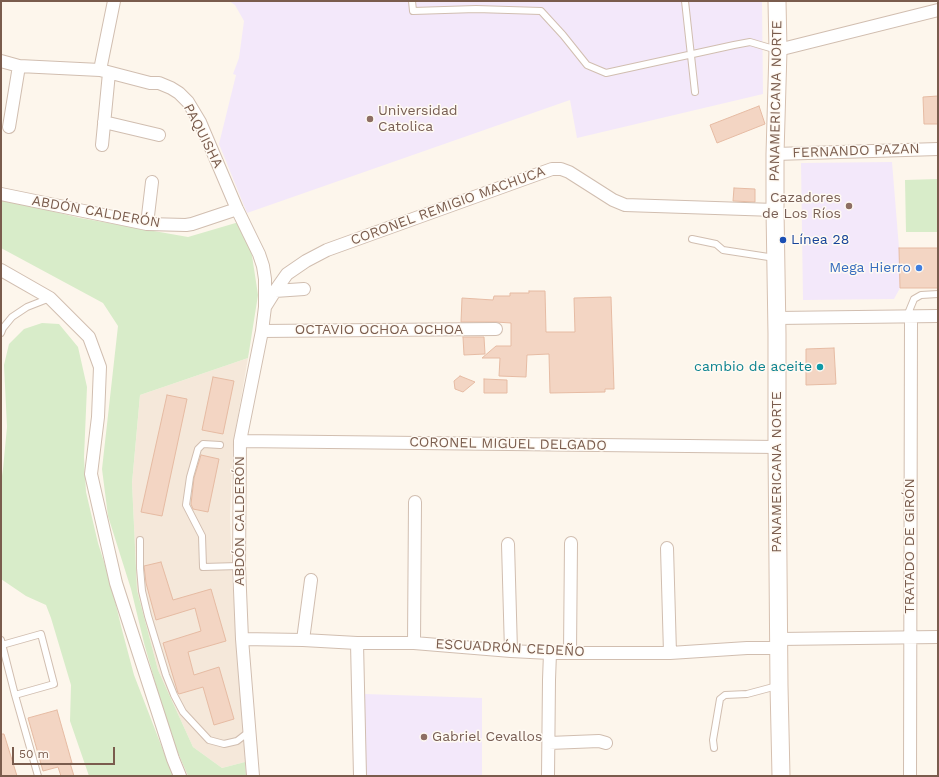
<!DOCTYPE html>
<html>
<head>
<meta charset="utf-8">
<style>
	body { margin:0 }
	#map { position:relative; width:939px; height:777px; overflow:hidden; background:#fdf6ec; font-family:"Work Sans",sans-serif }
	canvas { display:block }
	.frame { position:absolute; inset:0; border:2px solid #7a5c4d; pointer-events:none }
	.scale { position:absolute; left:12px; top:747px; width:103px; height:18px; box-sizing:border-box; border:2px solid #7a5c4d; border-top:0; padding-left:5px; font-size:12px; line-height:14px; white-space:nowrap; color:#7a5c4d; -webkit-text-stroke:3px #fffaf3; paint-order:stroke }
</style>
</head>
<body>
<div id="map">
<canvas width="939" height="777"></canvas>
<div class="frame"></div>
<div class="scale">50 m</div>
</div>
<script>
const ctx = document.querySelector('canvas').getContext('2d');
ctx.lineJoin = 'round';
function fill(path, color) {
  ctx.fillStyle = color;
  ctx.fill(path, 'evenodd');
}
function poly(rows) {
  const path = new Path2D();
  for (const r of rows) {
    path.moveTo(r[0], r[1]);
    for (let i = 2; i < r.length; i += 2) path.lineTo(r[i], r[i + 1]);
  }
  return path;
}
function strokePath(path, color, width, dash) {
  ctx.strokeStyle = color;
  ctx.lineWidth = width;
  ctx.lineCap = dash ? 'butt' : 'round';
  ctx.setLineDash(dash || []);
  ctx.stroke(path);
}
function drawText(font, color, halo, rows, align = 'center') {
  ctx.font = font + ' "Work Sans",sans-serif';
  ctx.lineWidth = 3;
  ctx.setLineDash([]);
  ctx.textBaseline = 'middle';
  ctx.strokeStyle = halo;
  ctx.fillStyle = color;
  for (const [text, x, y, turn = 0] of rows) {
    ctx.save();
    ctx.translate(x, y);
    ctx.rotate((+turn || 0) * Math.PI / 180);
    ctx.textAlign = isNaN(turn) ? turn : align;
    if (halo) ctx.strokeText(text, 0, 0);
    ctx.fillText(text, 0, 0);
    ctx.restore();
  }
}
const residential = poly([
	[248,358,233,445,230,516,232,579,238,639,245,762,222,768,193,747,158,670,137,590,132,483,140,395]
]);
const education = poly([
	[229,1,762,1,763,94,577,138,570,100,247,213,219,144,236,75,233,74,239,58,244,21,235,5],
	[892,162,899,248,900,288,894,299,803,300,801,163],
	[365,694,482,698,482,776,365,776]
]);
const green = poly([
	[938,179,938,232,906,232,905,180],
	[1,199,80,218,188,237,239,222,251,249,258,295,248,358,140,395,132,483,137,590,158,670,193,747,222,768,245,762,246,776,188,776,169,732,144,643,131,589,108,516,102,469,118,326,103,303,1,248],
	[42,323,59,324,78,347,87,387,84,457,86,492,98,543,111,584,121,626,134,675,173,776,89,776,70,721,71,685,51,618,46,605,26,596,1,579,1,483,3,469,7,427,4,365,9,344,24,329]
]);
const building = poly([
	[938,96,938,124,924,124,923,97,938,96],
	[759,106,765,124,717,143,710,125,759,106],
	[734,188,755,189,755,202,733,201,734,188],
	[899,248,938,248,938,288,900,288,899,248],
	[529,291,545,291,546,332,575,332,574,298,611,297,614,389,605,389,605,392,550,393,549,354,527,355,526,377,499,376,500,358,482,358,496,346,511,346,511,323,496,322,461,322,462,298,493,300,494,296,510,296,510,293,529,293,529,291],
	[463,337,484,337,485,354,464,355,463,337],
	[834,348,836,384,806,385,806,349,834,348],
	[460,376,475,382,463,392,455,389,454,381,460,376],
	[213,377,234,381,223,434,202,430,213,377],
	[484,379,507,380,507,393,484,393,484,379],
	[167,395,187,399,162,516,141,512,167,395],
	[201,455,219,459,208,512,193,509,191,504,194,478,201,455],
	[161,562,173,600,211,589,226,641,188,652,194,675,219,667,234,719,214,725,203,687,179,694,178,693,163,643,201,631,195,608,156,620,146,583,144,566,161,562],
	[57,710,72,763,70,763,74,776,61,776,58,767,43,771,28,718,57,710],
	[1,734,4,734,17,776,1,776,1,734]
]);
const lane = poly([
	[412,1,413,11,476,9,541,11,563,35,587,65,606,73,734,45,750,42,777,50],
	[685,1,695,92],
	[692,239,716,244,723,250,775,258],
	[907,316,914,299,921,295,938,294],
	[1,333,3,328,12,317,27,307,50,298],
	[220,445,203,444,198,449,190,477,186,505,202,536,203,567,239,566],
	[140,540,140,568,142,591,148,616,166,675,174,695,183,712,209,740,224,744,237,741,246,734,248,731],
	[1,640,15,695,38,776],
	[2,645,41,634,54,684,15,695],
	[714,748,713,740,720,699,725,695,747,694,777,686]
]);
const street = poly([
	[778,50,938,10],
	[1,61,19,66,100,70,150,83,159,83,171,88,179,93,188,102,200,122,237,209,259,254,263,266,265,279,265,307],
	[100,70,114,1],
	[104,122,159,135],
	[9,127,19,66],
	[102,145,109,73],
	[775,154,938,149],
	[1,194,147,224,186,225,192,224,237,209],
	[147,224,152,182],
	[1,270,50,298,89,337,100,367,98,417,91,474,116,583,173,759,180,776],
	[275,291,304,289],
	[777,318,938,316],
	[262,331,496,329],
	[240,441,777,447],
	[508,544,511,651],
	[667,548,670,653],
	[242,639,303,640,357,643,414,643,511,651,550,653,670,653,747,648,779,648],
	[779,639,938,637],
	[303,640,311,580],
	[357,643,360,776],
	[414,643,415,502],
	[570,652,571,543],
	[549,743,599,741,606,743],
	[253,776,242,639,239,566,240,441,262,331,265,307,275,291,287,274,306,261,327,250,552,169,561,169,569,172,613,200,625,205,775,210],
	[548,776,549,680,550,653],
	[910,776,911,316]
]);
const secondary = poly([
	[777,1,778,50,775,154,775,210,777,334,777,447,779,686,781,776]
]);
const markers = [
	[370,119,4,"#8d6e63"],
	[849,206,4,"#8d6e63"],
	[783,240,4,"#1a4fb4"],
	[919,268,4,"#3f7fe0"],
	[820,367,4,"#0f9aa8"],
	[424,737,4,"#8d6e63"]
];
const streetNames = [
	["PANAMERICANA NORTE",776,101,-89],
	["PAQUISHA",203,136,63],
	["FERNANDO PAZAN",856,151,-2],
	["CORONEL REMIGIO MACHUCA",448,206,-20],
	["ABDÓN CALDERÓN",96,212,10],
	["OCTAVIO OCHOA OCHOA",379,330],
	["CORONEL MIGUEL DELGADO",508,444,1],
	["PANAMERICANA NORTE",777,472,-90],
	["ABDÓN CALDERÓN",240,521,-90],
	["TRATADO DE GIRÓN",910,546,-90],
	["ESCUADRÓN CEDEÑO",510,648,3]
];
const educationNames = [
	["Universidad",378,111],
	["Catolica",378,127],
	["Cazadores",841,198,"right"],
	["de Los Ríos",841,214,"right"],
	["Gabriel Cevallos",432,737]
];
const transitNames = [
	["Línea 28",791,240]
];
const shopNames = [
	["Mega Hierro",911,268]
];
const cultureNames = [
	["cambio de aceite",812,367]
];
fill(residential, '#f5e8da');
fill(education, '#f3e8fa');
fill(green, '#d8ecc9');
fill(building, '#f3d5c3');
strokePath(building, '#e6bba3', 1);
strokePath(lane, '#d1beb0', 8);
strokePath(street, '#d1beb0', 14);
strokePath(secondary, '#d6c0b0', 19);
strokePath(lane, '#fff', 6);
strokePath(street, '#fff', 12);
strokePath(secondary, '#fff', 17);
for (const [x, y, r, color] of markers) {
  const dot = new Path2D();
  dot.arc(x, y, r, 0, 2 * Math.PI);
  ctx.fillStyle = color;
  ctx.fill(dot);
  strokePath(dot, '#fffaf3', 1.5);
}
drawText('14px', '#7a5c4d', '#fffaf3', streetNames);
drawText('14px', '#785e54', '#fffaf3', educationNames, 'left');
drawText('14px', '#164399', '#fffaf3', transitNames, 'left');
drawText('14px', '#366cbe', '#fffaf3', shopNames, 'right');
drawText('14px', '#0d838f', '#fffaf3', cultureNames, 'right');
</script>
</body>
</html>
